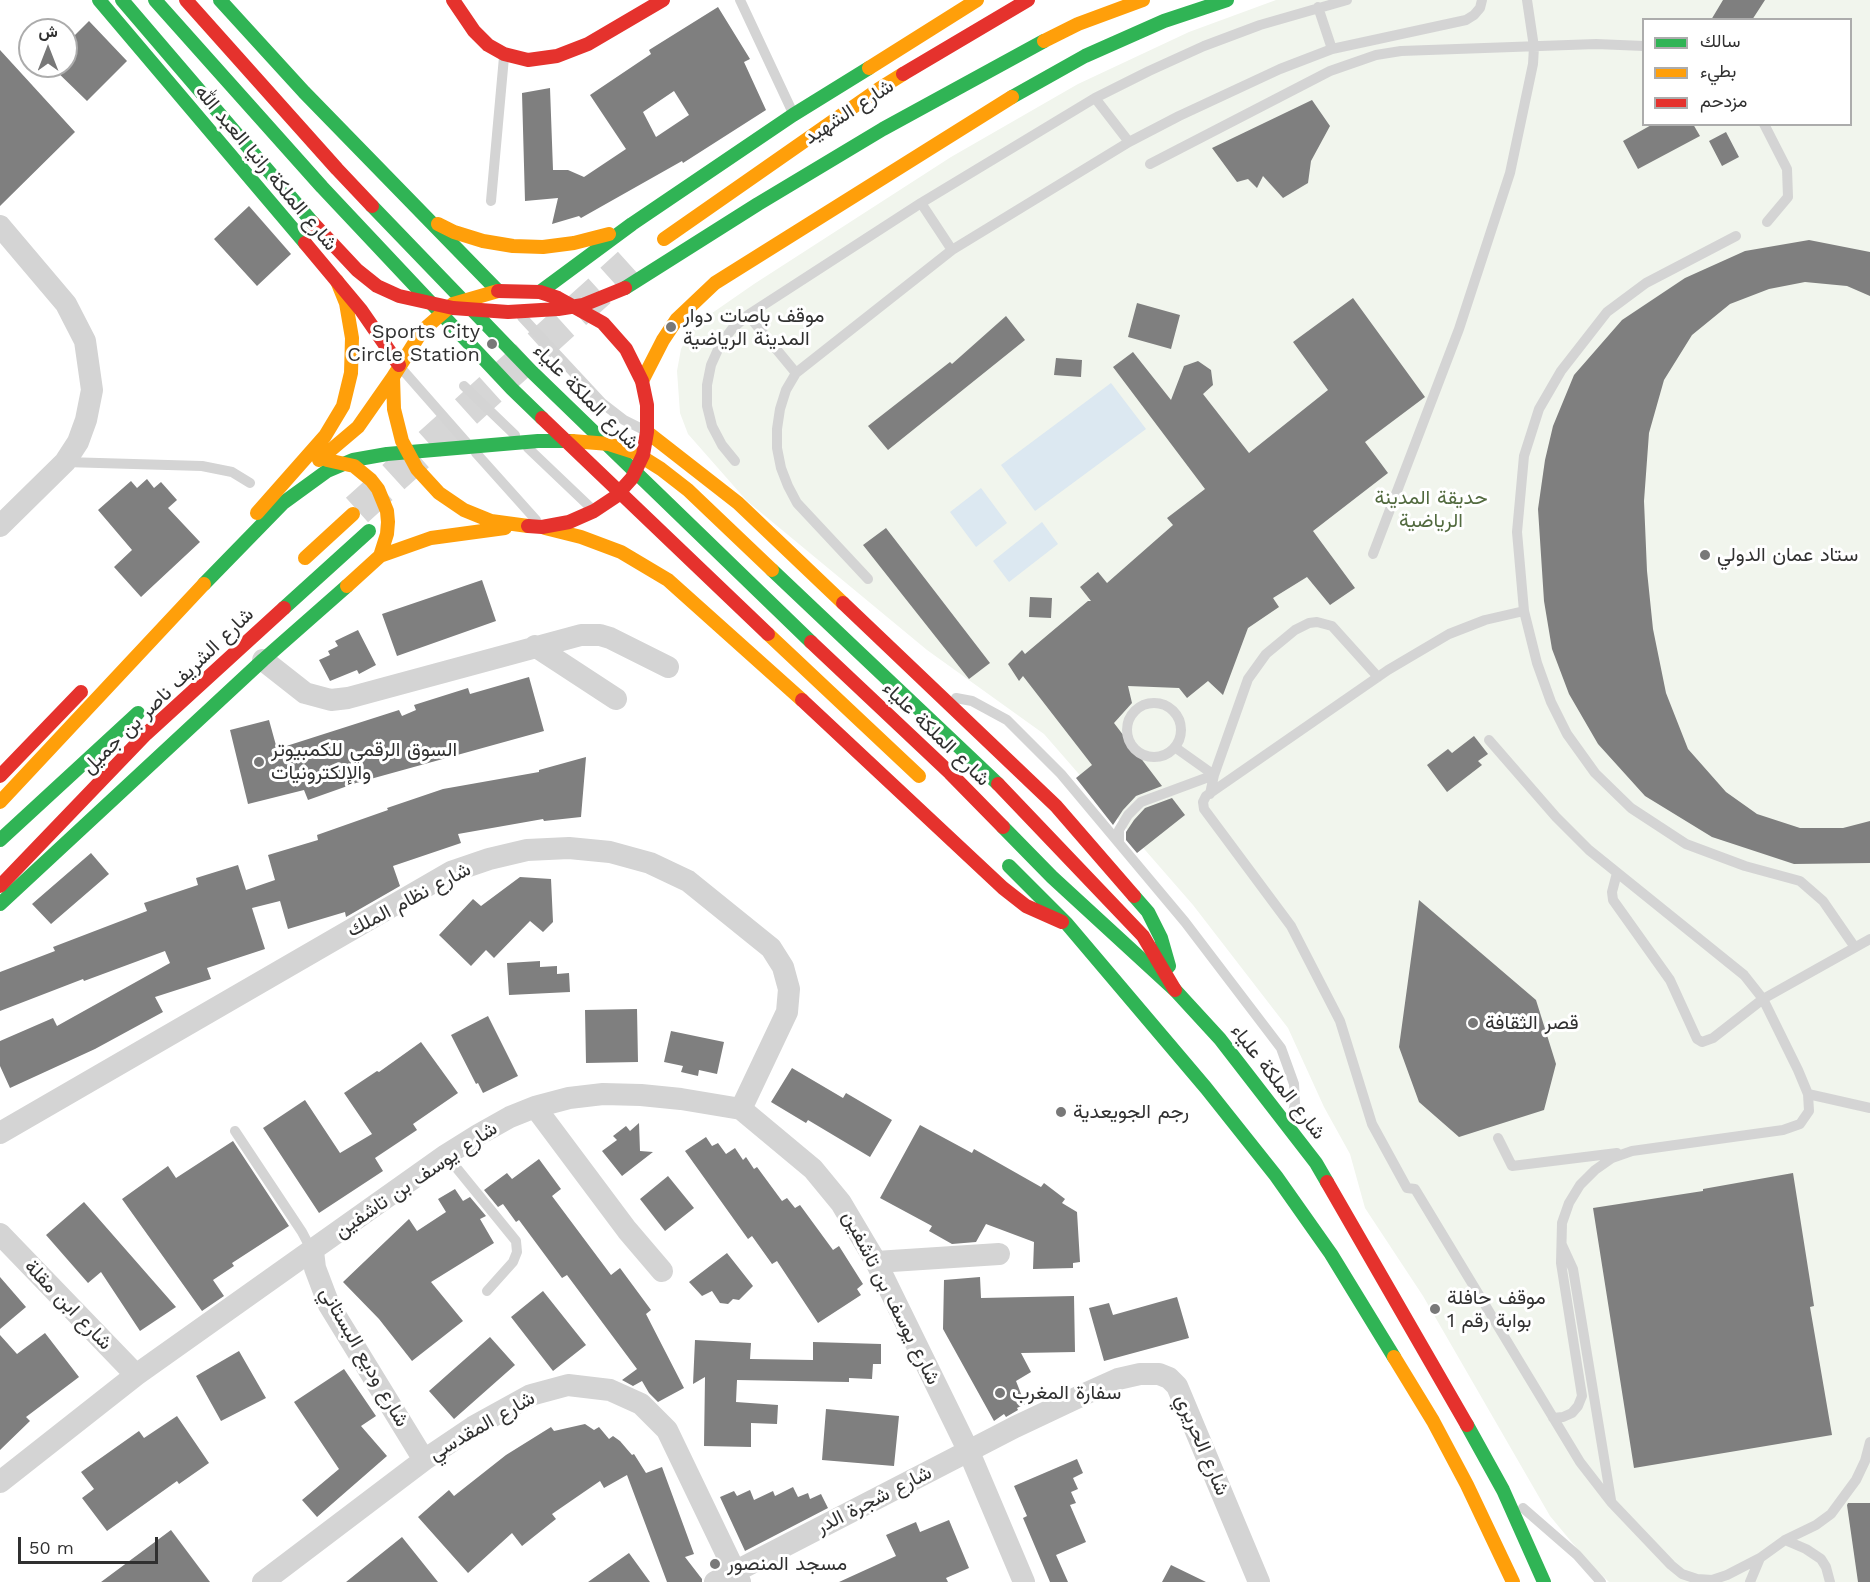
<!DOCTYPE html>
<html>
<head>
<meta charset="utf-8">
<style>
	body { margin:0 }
	#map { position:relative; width:1870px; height:1582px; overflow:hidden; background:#fff; font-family:"Work Sans",Vazirmatn,sans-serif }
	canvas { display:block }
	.legend { position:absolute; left:1642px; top:18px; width:210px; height:108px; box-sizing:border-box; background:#fff; border:2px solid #acacac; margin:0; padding:8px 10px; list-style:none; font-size:18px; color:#303030 }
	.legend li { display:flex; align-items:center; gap:12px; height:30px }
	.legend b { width:30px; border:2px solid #acacac }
	.north { position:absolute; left:18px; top:18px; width:60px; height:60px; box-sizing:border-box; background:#fff; border:2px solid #acacac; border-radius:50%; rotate:0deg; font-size:16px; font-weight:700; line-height:24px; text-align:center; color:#303030 }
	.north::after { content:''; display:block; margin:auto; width:21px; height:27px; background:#787878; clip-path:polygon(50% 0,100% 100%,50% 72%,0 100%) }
	.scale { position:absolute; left:18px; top:1537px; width:140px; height:27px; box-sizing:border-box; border:3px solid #303030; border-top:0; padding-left:8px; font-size:18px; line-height:21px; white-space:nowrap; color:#303030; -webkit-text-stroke:4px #fff; paint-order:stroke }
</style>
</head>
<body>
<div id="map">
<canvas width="1870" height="1582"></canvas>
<ul class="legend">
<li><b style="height:8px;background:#30b455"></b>سالك</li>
<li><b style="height:8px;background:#ff9f0a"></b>بطيء</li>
<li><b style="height:8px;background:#e5322d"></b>مزدحم</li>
</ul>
<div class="north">ش</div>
<div class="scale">50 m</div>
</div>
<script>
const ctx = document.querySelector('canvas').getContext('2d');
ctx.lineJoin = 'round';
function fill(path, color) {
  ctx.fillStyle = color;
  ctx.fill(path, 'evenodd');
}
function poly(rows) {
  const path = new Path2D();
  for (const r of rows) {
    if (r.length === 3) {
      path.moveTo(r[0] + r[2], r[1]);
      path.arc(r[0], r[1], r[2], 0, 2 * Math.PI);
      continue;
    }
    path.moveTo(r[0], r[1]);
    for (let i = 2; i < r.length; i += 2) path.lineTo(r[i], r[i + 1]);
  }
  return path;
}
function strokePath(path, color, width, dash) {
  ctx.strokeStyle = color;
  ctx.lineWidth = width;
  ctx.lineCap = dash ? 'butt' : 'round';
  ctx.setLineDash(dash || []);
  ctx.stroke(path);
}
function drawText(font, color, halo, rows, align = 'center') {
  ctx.font = font + ' "Work Sans",Vazirmatn,sans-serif';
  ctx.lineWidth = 6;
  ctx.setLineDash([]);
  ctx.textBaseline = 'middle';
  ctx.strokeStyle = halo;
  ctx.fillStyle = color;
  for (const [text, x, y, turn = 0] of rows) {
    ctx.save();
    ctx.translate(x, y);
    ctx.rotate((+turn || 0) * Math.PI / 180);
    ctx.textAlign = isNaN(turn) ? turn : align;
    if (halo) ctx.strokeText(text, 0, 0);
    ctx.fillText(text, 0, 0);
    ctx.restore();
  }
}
const green = poly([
	[1276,0,1870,0,1870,1582,1609,1582,1589,1563,1550,1516,1423,1296,1365,1208,1350,1154,1324,1107,1288,1028,1193,905,1044,734,927,650,747,501,688,434,680,413,677,371,681,349,690,332,705,318,754,284,951,157,1078,84,1189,32],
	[1644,20,1850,20,1850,124,1644,124]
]);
const water = poly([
	[1111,383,1146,429,1035,511,1001,465],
	[981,488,1007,523,976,547,950,512],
	[1042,522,1058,544,1009,582,993,561]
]);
const building = poly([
	[1723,0,1765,0,1752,20,1711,20],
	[718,7,750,59,744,62,766,110,683,163,682,161,581,218,579,216,552,224,558,198,525,201,522,93,550,88,553,170,568,170,584,177,626,149,590,95,651,54,649,50],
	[674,91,689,115,656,137,643,112],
	[89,21,127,61,87,101,51,66,66,66,66,44],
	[0,50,75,132,0,206],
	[1312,100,1330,126,1311,161,1308,183,1283,198,1263,176,1257,188,1248,179,1237,182,1212,148],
	[1653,124,1693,124,1700,136,1638,169,1623,141],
	[1726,132,1739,157,1722,166,1709,141],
	[249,206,291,254,257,286,214,239],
	[1809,240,1870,252,1870,296,1847,286,1805,282,1769,289,1730,304,1692,335,1664,380,1649,433,1644,501,1647,571,1653,629,1666,693,1688,749,1726,792,1757,814,1800,828,1843,828,1870,821,1870,863,1794,864,1712,837,1645,796,1598,744,1569,694,1552,649,1544,601,1538,509,1545,460,1553,426,1574,375,1622,320,1685,278,1745,251],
	[1353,298,1425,397,1365,442,1388,473,1313,531,1355,588,1330,605,1307,577,1273,598,1279,607,1248,628,1223,695,1208,681,1187,698,1179,688,1128,686,1132,703,1114,723,1162,786,1136,796,1123,810,1113,825,1076,778,1092,765,1023,676,1019,681,1008,664,1022,650,1025,654,1088,601,1091,601,1080,587,1098,572,1107,583,1173,525,1167,518,1205,489,1113,367,1133,352,1171,400,1184,366,1198,361,1211,370,1213,385,1203,394,1249,453,1328,390,1293,342],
	[1137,303,1180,315,1171,349,1128,337],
	[1006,316,1025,340,888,450,868,426,950,362,952,364],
	[1056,358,1082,360,1081,377,1054,375],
	[147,479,154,488,161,482,177,500,168,508,200,542,141,597,114,567,132,550,98,510,131,481,137,488],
	[886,528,990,663,969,679,863,545],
	[482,580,496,621,397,656,382,614],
	[1030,597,1052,598,1051,618,1029,617],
	[358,630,376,665,359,674,357,670,330,681,319,660,330,655,328,651,338,646,335,641],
	[529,677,544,731,356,783,308,800,304,790,248,804,230,730,269,720,277,749,399,710,402,716,416,710,414,705,468,688,470,694],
	[1474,736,1488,754,1478,761,1482,765,1447,792,1427,765,1448,749,1452,753],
	[586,757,581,817,544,821,543,819,458,834,461,843,393,866,400,886,346,917,345,912,288,929,280,901,252,908,265,949,207,968,211,979,155,997,163,1012,95,1049,10,1088,0,1066,0,1041,53,1018,57,1026,170,963,165,951,84,981,83,979,0,1011,0,972,55,951,53,947,147,911,144,903,198,885,196,878,238,865,246,890,275,880,268,855,318,840,317,835,388,810,387,808,443,789,539,772,539,770],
	[1172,798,1185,815,1137,853,1126,840,1126,832,1134,820,1145,808],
	[91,853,109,874,51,924,32,904],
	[520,877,551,879,553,922,543,932,530,921,494,958,486,950,471,966,439,935,473,899,481,906],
	[1419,900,1536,1000,1556,1064,1544,1110,1459,1137,1419,1102,1399,1047],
	[540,961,540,967,557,966,557,974,569,973,570,992,509,995,507,963],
	[637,1009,638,1062,586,1063,585,1010],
	[488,1016,518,1076,483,1093,478,1083,476,1084,451,1035],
	[671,1031,724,1042,717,1074,699,1070,698,1076,681,1072,683,1066,664,1062],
	[421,1042,458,1093,413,1124,417,1130,375,1158,383,1171,319,1213,263,1128,305,1100,340,1153,372,1134,344,1093,377,1071,379,1072],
	[792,1068,843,1098,846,1093,892,1120,870,1157,808,1120,806,1123,771,1102],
	[639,1123,640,1151,653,1152,622,1176,602,1151,617,1140,613,1136,626,1126,630,1131],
	[920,1125,972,1153,974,1149,1041,1187,1044,1183,1065,1199,1062,1203,1077,1212,1080,1262,1073,1263,1073,1268,1033,1269,1034,1242,986,1224,976,1242,952,1244,929,1231,932,1226,880,1198],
	[706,1137,712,1146,718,1143,726,1154,735,1148,743,1160,746,1157,754,1169,757,1167,782,1201,787,1198,795,1208,800,1205,833,1250,839,1246,863,1284,857,1289,861,1295,818,1323,777,1261,772,1264,752,1236,748,1239,685,1151],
	[233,1141,289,1226,232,1263,234,1266,213,1280,224,1296,202,1311,122,1199,168,1166,176,1178],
	[539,1159,561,1189,552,1196,611,1275,620,1268,651,1310,646,1314,684,1388,658,1402,649,1393,642,1381,633,1386,622,1380,637,1369,567,1275,562,1278,519,1220,516,1222,503,1204,498,1207,484,1190,507,1173,512,1179],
	[1793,1173,1814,1306,1810,1307,1832,1435,1634,1468,1593,1208,1703,1191,1703,1189],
	[668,1176,694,1208,665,1231,640,1199],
	[455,1189,463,1201,470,1197,486,1216,480,1219,494,1243,431,1282,463,1321,412,1361,379,1319,343,1282,409,1219,417,1231,446,1212,438,1199],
	[84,1202,176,1307,140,1331,101,1272,88,1283,46,1235],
	[727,1253,753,1286,739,1300,733,1299,728,1304,720,1303,712,1291,702,1296,689,1282],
	[0,1277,26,1307,0,1329],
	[980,1277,981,1298,1074,1296,1075,1352,1021,1353,1031,1372,1016,1381,1025,1404,1017,1408,1018,1410,1006,1417,1004,1414,994,1421,943,1329,944,1280],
	[543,1291,586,1345,553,1371,511,1317],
	[1177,1297,1189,1338,1104,1361,1089,1308,1109,1303,1113,1315],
	[45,1333,79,1377,26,1417,30,1421,0,1450,0,1335,17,1354],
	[490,1337,515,1365,454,1419,429,1391],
	[695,1340,751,1343,750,1359,813,1360,813,1342,881,1344,881,1364,873,1364,872,1379,849,1378,849,1382,737,1380,736,1402,778,1405,777,1424,751,1423,751,1447,704,1446,705,1377,693,1384],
	[239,1351,266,1398,221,1421,196,1376],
	[344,1369,376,1416,361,1426,387,1456,317,1517,302,1500,339,1469,294,1402],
	[826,1409,899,1416,894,1466,822,1460],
	[177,1416,209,1463,179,1484,177,1481,107,1531,82,1498,94,1489,81,1472,139,1431,144,1438],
	[585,1424,594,1430,599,1427,609,1439,613,1436,620,1441,632,1455,634,1454,646,1473,662,1467,694,1554,685,1557,702,1579,702,1582,667,1582,627,1475,604,1488,600,1481,552,1514,556,1519,522,1546,512,1533,468,1573,418,1517,449,1490,454,1496,506,1455,551,1427,554,1431],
	[1077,1459,1083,1473,1073,1478,1078,1489,1071,1492,1076,1503,1070,1505,1086,1542,1056,1555,1068,1582,1050,1582,1023,1518,1027,1516,1014,1486],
	[793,1487,798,1497,808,1493,810,1499,821,1494,828,1508,745,1551,720,1497,734,1491,737,1496,750,1490,754,1500,773,1491,775,1496],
	[1848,1503,1870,1503,1870,1582,1858,1582,1847,1505],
	[949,1520,969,1568,946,1578,948,1582,839,1582,896,1556,886,1535,916,1522,920,1532],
	[171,1530,210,1582,101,1582],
	[402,1537,438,1582,346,1582],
	[629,1553,650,1582,588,1582],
	[1171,1565,1206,1582,1162,1582]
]);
const highwayTunnel = poly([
	[357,510,629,264]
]);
const lane = poly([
	[740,0,792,111],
	[1318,7,1332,49],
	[1095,98,1129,142],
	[1764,124,1787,169,1788,197,1767,222],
	[1150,164,1330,71,1376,55,1401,51,1596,44,1644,46],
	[491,201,504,57],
	[921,203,952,250],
	[1736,236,1646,283,1607,312,1561,371,1539,409,1524,456,1517,532,1524,611,1537,663,1551,702,1567,734,1595,773,1631,808,1686,844,1745,866,1800,881,1823,901,1854,946],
	[748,315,796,373],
	[522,317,602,403,624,420,644,430],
	[401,368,466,442],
	[464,386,515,435],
	[528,448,591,508],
	[476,453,536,520],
	[735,461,722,445,712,426,707,406,707,385,711,365,720,345,732,329,748,315,921,203,1095,98,1149,71,1204,46,1260,25,1347,0],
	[65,462,202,466,232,472,250,483],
	[1373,554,1459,329,1510,173,1533,64,1534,47,1527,0],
	[868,579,797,503,788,486,781,468,777,448,777,429,780,409,786,390,796,373,952,250,1129,142,1179,116,1280,69,1332,49,1466,20,1474,15,1480,8,1482,0],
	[1524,611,1485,620,1449,634,1388,670,1206,796,1203,802,1204,809,1291,926,1340,1021,1372,1124,1407,1188,1415,1189,1580,1462,1611,1502,1671,1565,1682,1574,1697,1579,1712,1580,1727,1575,1760,1558,1785,1540,1816,1525,1831,1514,1856,1480,1865,1461,1870,1442],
	[956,698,972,701,1007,720,1061,774,1185,922,1281,1048,1294,1084,1295,1103,1291,1121],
	[1154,730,27],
	[1489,740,1556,817,1589,850,1744,975,1763,999,1870,939],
	[1176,748,1214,775],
	[1210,794,1214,775,1248,679,1266,654,1295,630,1309,623,1317,622,1332,626,1378,677],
	[1119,843,1119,830,1128,815,1141,802,1214,775],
	[1808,1094,1870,1108],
	[235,1131,302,1232,312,1251],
	[1498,1138,1512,1166,1617,1153],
	[446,1155,516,1241,517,1252,513,1262,487,1291],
	[1562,1245,1573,1269,1611,1500],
	[1553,1418,1563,1417,1572,1413,1578,1406,1582,1396,1561,1263,1562,1223,1569,1203,1580,1185,1595,1170,1612,1158,1632,1151,1783,1130,1800,1124,1809,1111,1808,1094,1798,1070,1763,999,1713,1038,1702,1042,1697,1039,1670,980,1613,900,1612,892,1617,873],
	[1523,1508,1577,1555,1601,1582],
	[1785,1540,1806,1549,1821,1559,1826,1567,1830,1582],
	[1750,1582,1760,1558]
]);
const street = poly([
	[0,226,66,304,85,341,92,390,86,420,78,442,65,462,0,526],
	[535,646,616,699],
	[263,660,305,693,331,700,348,698,581,635,600,635,610,638,668,667],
	[535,1107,627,1230,662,1271],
	[0,1133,451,872,489,859,527,850,569,848,610,852,650,863,688,881,771,948,783,967,789,989,787,1012,741,1109],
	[0,1234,136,1375],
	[313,1251,315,1268,329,1305,424,1460],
	[876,1262,999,1254],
	[0,1482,136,1375,446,1155,478,1135,510,1117,535,1107,569,1098,603,1094,641,1095,681,1099,741,1109,813,1169,841,1203,876,1262,969,1452,1024,1582],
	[263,1582,424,1460,473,1427,531,1395,568,1385,610,1390,641,1404,667,1430,740,1582],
	[715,1582,1015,1427,1087,1393,1118,1379,1140,1374,1159,1374,1169,1378,1177,1386,1259,1582]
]);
const fast = poly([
	[99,0,305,243],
	[122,0,313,223],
	[155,0,322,187,512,389,542,418],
	[220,0,304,92,498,291],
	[1012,97,1085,56,1164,21,1227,0],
	[372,206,531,371,811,642],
	[625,288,758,204,883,129,1044,41],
	[540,292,632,224,793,115,869,68],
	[772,570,998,784],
	[204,584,283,503,327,471,353,460,387,454,538,441,572,441],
	[284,608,369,531],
	[1003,827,1052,877,1175,990,1220,1039,1316,1163,1327,1182],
	[0,840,138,713],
	[1009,866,1067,924,1206,1088,1276,1176,1331,1254,1394,1357],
	[1134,896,1148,912,1161,938,1169,966],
	[0,904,263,660,347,586],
	[1467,1425,1503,1490,1544,1582]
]);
const slow = poly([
	[1044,41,1078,24,1143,0],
	[869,68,977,0],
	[438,224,454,232,483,241,513,246,543,247,574,243,609,234],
	[664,239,879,89,903,74],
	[498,291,453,304,422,331,393,377,394,409,402,441,417,469,439,493,464,510,491,521,528,526],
	[642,381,663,340,677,319,715,283,1012,97],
	[647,432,738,503,843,603],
	[572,441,609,444,634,452,661,469,688,490,772,570],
	[319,460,358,427,393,377],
	[327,460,354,466,371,480,378,489,387,511,388,522,387,534,380,556],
	[257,513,325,436,343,406,351,373,352,338,346,303,337,281],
	[545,528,581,537,621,552,668,580,802,700],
	[305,558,353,514],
	[347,586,380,556,431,538,505,528],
	[768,634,919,776],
	[0,802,204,584],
	[1394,1357,1433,1421,1467,1485,1513,1582]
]);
const jam = poly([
	[186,0,337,169,372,206],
	[453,0,474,31,488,45,504,54,528,60,557,56,588,44,663,0],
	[903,74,1028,0],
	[313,223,357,270,377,286,399,296,453,308,508,312,558,309,583,305,625,288],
	[305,243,361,310,399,365],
	[498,291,540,292,558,298,603,323,626,349,642,381,647,405,647,432,643,455,632,478,615,497,594,511,569,522,542,527,528,526],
	[542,418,768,634],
	[843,603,1056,806,1134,896],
	[811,642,950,773,1003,827],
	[802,700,1003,888,1026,906,1062,922],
	[0,776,81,692],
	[998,784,1143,936,1175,990],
	[0,886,146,734,284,608],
	[1327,1182,1467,1425]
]);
const markers = [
	[671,327,6,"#787878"],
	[492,344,6,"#787878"],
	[1705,555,6,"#787878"],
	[259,762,6,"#787878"],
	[1473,1023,6,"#787878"],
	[1061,1112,6,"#787878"],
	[1435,1309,6,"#787878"],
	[1000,1393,6,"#787878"],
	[715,1564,6,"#787878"]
];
const streetNames = [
	["شارع الشهيد",849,112,-33],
	["شارع الملكة رانيا العبد الله",266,168,50],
	["شارع الملكة علياء",586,397,45],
	["شارع الشريف ناصر بن جميل",168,691,-44],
	["شارع الملكة علياء",936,734,44],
	["شارع نظام الملك",409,900,-28],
	["شارع الملكة علياء",1278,1082,52],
	["شارع يوسف بن تاشفين",416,1180,-34],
	["شارع يوسف بن تاشفين",891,1298,63],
	["شارع ابن مقلة",68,1305,46],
	["شارع وديع البستاني",364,1357,60],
	["شارع المقدسي",482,1426,-30],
	["شارع الحريري",1202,1445,67],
	["شارع شجرة الدر",874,1500,-27]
];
const poiNames = [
	["موقف باصات دوار",683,316],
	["المدينة الرياضية",683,339],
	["Sports City",480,332,"right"],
	["Circle Station",480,355,"right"],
	["ستاد عمان الدولي",1717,555],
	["السوق الرقمي للكمبيوتر",271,750],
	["والإلكترونيات",271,773],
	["قصر الثقافة",1485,1023],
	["رجم الجويعدية",1073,1112],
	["موقف حافلة",1447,1298],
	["بوابة رقم 1",1447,1321],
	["سفارة المغرب",1012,1393],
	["مسجد المنصور",727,1564]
];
const parkNames = [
	["حديقة المدينة",1431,498],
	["الرياضية",1431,521]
];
fill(green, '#f1f5ed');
fill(water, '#dce8f1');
fill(building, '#7f7f7f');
strokePath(highwayTunnel, '#d6d6d6', 33, [33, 16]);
strokePath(lane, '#d4d4d4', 10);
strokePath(street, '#d4d4d4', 22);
strokePath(fast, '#30b455', 14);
strokePath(slow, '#ff9f0a', 14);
strokePath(jam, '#e5322d', 14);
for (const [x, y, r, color] of markers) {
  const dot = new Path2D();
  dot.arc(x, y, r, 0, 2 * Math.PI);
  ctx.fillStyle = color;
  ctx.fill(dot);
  strokePath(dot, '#fff', 2);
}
drawText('20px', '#303030', '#fff', streetNames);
drawText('20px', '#303030', '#fff', poiNames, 'left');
drawText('20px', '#526a3f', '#fff', parkNames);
</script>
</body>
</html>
